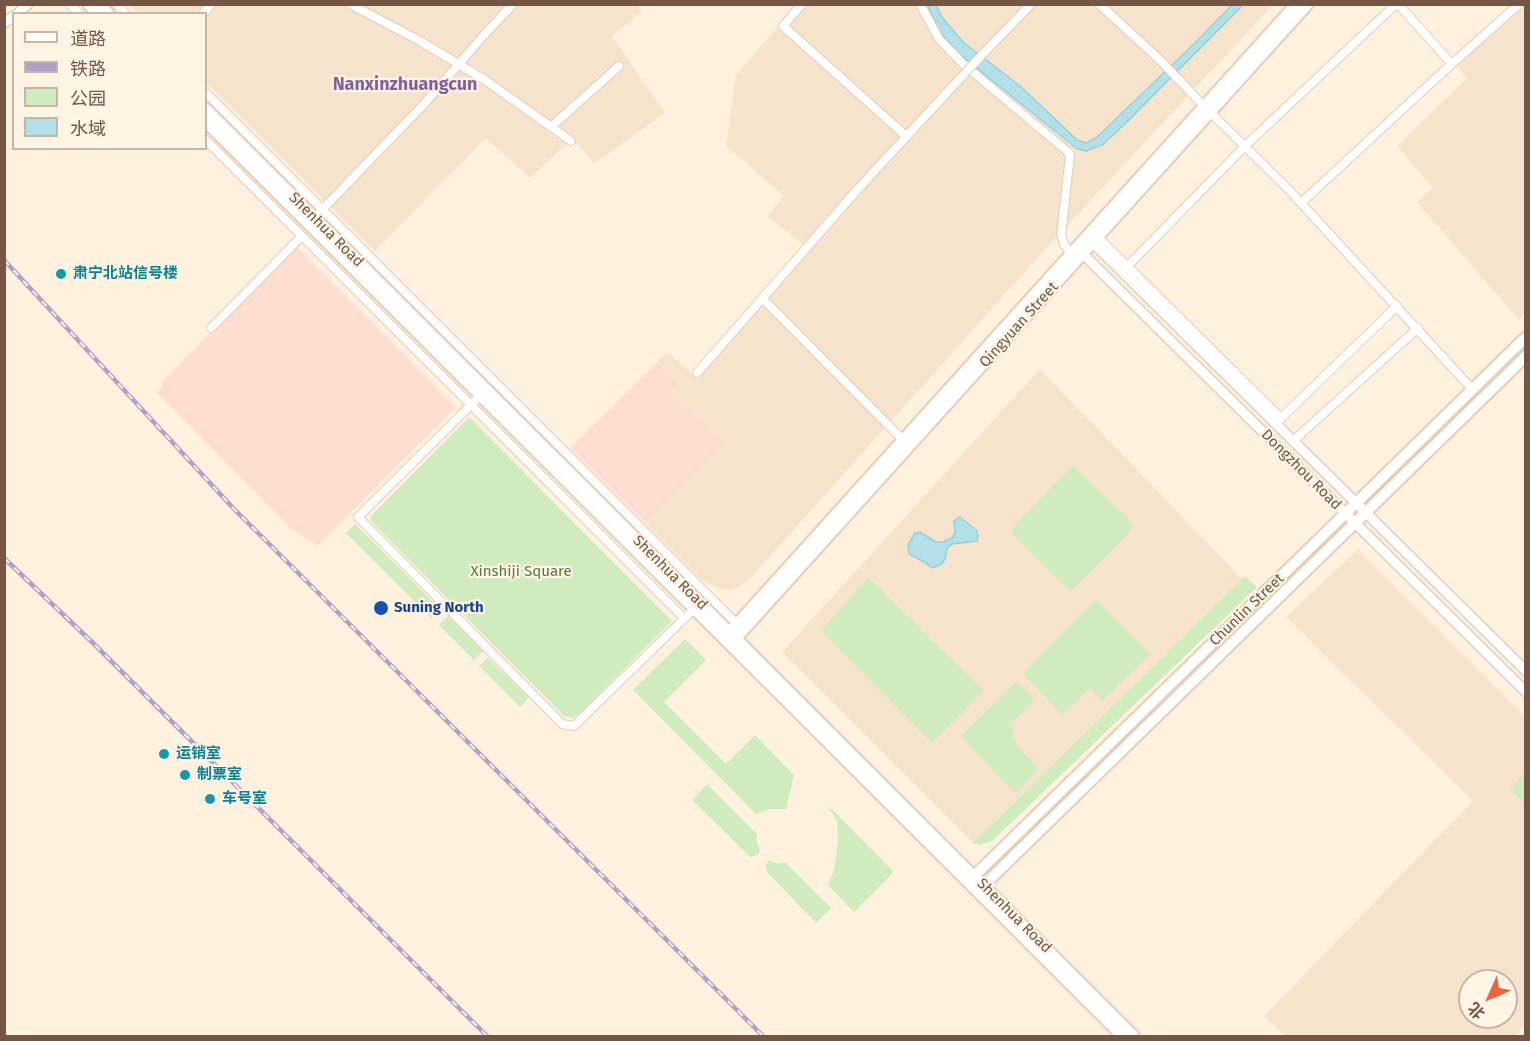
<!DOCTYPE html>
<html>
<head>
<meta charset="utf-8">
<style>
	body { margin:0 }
	#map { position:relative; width:1530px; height:1041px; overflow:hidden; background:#fef1de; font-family:"Fira Sans","Noto Sans SC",sans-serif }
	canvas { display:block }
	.frame { position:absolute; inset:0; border:6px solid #755645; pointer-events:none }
	.legend { position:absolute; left:12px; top:12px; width:195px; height:138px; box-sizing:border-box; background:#fff5e6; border:2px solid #c8b5a6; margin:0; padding:8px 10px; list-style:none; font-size:18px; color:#755645 }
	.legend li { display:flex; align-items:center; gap:12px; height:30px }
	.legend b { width:30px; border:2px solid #c8b5a6 }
	.north { position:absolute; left:1458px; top:969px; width:60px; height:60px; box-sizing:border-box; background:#fff5e6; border:2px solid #c8b5a6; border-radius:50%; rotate:225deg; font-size:16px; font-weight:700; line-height:24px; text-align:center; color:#755645 }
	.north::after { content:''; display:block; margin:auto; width:21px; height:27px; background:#f0623b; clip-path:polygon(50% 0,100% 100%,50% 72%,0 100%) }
</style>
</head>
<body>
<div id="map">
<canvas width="1530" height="1041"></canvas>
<div class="frame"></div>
<ul class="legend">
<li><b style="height:8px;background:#fff"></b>道路</li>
<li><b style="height:8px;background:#b39ec6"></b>铁路</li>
<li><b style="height:16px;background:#d0ebbd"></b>公园</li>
<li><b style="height:16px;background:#b2e0e8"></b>水域</li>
</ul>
<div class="north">北</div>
</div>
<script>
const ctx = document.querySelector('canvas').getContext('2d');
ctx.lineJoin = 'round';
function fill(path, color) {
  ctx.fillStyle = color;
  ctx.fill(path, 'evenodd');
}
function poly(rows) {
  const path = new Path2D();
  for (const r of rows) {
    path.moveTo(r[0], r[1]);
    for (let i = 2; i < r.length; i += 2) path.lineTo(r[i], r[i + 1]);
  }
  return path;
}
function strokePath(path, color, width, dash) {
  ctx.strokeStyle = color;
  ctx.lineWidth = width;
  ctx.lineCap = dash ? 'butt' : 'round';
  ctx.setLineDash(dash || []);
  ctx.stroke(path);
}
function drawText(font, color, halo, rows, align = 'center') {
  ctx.font = font + ' "Fira Sans","Noto Sans SC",sans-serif';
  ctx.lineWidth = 4.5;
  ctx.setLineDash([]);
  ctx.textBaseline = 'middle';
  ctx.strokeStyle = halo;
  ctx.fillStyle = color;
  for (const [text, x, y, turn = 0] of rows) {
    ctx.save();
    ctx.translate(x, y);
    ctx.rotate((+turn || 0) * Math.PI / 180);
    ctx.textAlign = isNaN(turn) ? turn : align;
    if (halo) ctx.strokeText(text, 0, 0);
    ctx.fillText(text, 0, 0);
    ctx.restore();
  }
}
const residential = poly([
	[129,5,638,5,642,12,612,36,665,113,595,163,572,139,530,178,486,138,375,251,206,82,206,14,138,13],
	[797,5,1273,5,1051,243,746,583,732,590,720,589,701,579,645,523,724,443,684,403,681,406,668,393,678,383,657,362,667,352,698,378,873,177,868,172,805,246,767,216,784,196,726,146,736,75],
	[1525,6,1526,313,1519,320,1417,202,1433,188,1397,146,1467,78,1456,65],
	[1040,369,1242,579,973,843,782,652],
	[1358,549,1525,716,1525,1026,1515,1036,1285,1036,1264,1016,1473,801,1286,617],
	[1470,981,1506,981,1506,1017,1470,1017]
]);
const commercial = poly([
	[297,247,456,407,317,546,293,530,157,393,163,385,161,382],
	[657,362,678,383,669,393,681,406,684,403,725,443,645,523,570,448]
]);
const green = poly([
	[469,417,672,621,580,713,573,718,564,716,370,520,372,515],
	[1074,467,1133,524,1128,534,1073,589,1069,590,1013,534,1012,531,1014,526,1071,468],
	[355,524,440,609,431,618,346,533],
	[1245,576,1257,587,992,841,978,845,973,843],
	[868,577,982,689,982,692,932,743,824,633,823,629],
	[1096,600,1150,654,1103,700,1090,688,1062,714,1025,676,1025,671],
	[448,616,483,651,474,660,439,625],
	[685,639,706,660,664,702,726,764,755,735,794,775,786,809,770,809,756,814,633,690],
	[488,658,529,698,520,707,479,666],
	[1017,681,1033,698,1032,702,1010,725,1014,733,1013,739,1038,770,1016,793,962,738,962,735],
	[1523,775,1525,778,1525,804,1510,789],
	[707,784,757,834,756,840,760,851,759,854,751,857,747,854,692,800],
	[828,807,833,810,893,871,892,874,854,912,828,885,834,870,838,842,837,821],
	[769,860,778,864,785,862,831,908,816,923,768,873,765,867]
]);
const water = poly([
	[927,5,936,5,942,17,963,42,1020,86,1077,140,1086,143,1096,138,1196,42,1232,5,1243,5,1125,124,1102,145,1086,151,1076,148,958,53,940,32,927,5],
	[960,517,977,531,978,537,977,541,952,544,947,548,945,559,942,564,932,568,926,563,909,554,908,545,915,533,920,532,936,542,943,542,952,538,955,533,954,521,960,517]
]);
const minor = poly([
	[70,4,79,14],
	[117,4,126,14],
	[350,4,420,41,485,80,571,141],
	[802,4,783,26,906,136],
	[920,4,939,39,962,63,1067,151,1070,155,1061,235,1065,246,1071,253],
	[1099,4,1159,59,1204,106],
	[1398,4,1452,64],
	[203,14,211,4],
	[981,56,1031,4],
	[206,93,737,624],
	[1210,112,1289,190,1472,389],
	[552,126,619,66],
	[206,140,684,618],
	[1301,203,1445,70,1519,4],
	[314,218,425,103,484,35,513,4],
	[1098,237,1281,418],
	[1122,272,1245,146,1396,4],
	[763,299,903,440],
	[211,328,302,236],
	[697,373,857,190,965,73],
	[480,396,358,517,562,724,574,726,694,609],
	[1279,420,1397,306],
	[1293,441,1418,328]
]);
const tertiary = poly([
	[17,14,28,4],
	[4,23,14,16],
	[1088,238,1526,671],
	[1078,249,1526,692]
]);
const secondary = poly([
	[88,4,97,14],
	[100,4,109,14],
	[206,109,1134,1036],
	[206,122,1122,1036],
	[725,637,1296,4],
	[732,643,1308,4],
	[970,880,1526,337],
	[979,890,1526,356]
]);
const rail = poly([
	[4,260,234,509,763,1036],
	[4,558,93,643,487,1036]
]);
const minorBridge = poly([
	[965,73,981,56]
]);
const markers = [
	[61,274,6,"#0f9aa8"],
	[381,608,8,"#1a4fb4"],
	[164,754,6,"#0f9aa8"],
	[185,775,6,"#0f9aa8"],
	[210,799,6,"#0f9aa8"]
];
const streetNames = [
	["Shenhua Road",326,230,45],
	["Qingyuan Street",1019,325,-48],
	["Dongzhou Road",1301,470,45],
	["Shenhua Road",670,573,45],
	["Chunlin Street",1247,610,-44],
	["Shenhua Road",1014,916,45]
];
const cultureNames = [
	["肃宁北站信号楼",73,274],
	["运销室",176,754],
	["制票室",197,775],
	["车号室",222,799]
];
const parkNames = [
	["Xinshiji Square",521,572]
];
const transitNames = [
	["Suning North",394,608]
];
const quarterNames = [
	["Nanxinzhuangcun",405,85]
];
fill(residential, '#f6e3cc');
fill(commercial, '#ffded1');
fill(green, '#d0ebbd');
fill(water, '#b2e0e8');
strokePath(water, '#98d0da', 1.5);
strokePath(minor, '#e2cdba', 10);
strokePath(tertiary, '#e2cdba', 12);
strokePath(secondary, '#e7ceb8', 14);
strokePath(minor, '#fff', 8);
strokePath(tertiary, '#fff', 9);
strokePath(secondary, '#fff', 10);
strokePath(rail, '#b39ec6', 4.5);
strokePath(rail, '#fff5e6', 2, [7]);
strokePath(minorBridge, '#e2cdba', 10, []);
strokePath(minorBridge, '#fff', 8);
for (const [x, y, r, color] of markers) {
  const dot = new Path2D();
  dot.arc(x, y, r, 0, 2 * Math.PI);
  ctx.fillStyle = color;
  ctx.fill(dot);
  strokePath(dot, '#fff5e6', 2);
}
drawText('15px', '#755645', '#fff5e6', streetNames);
drawText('bold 15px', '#0d838f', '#fff5e6', cultureNames, 'left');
drawText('15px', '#507c3c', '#fff5e6', parkNames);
drawText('bold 15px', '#164399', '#fff5e6', transitNames, 'left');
drawText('bold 18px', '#856099', '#fff5e6', quarterNames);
</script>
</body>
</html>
